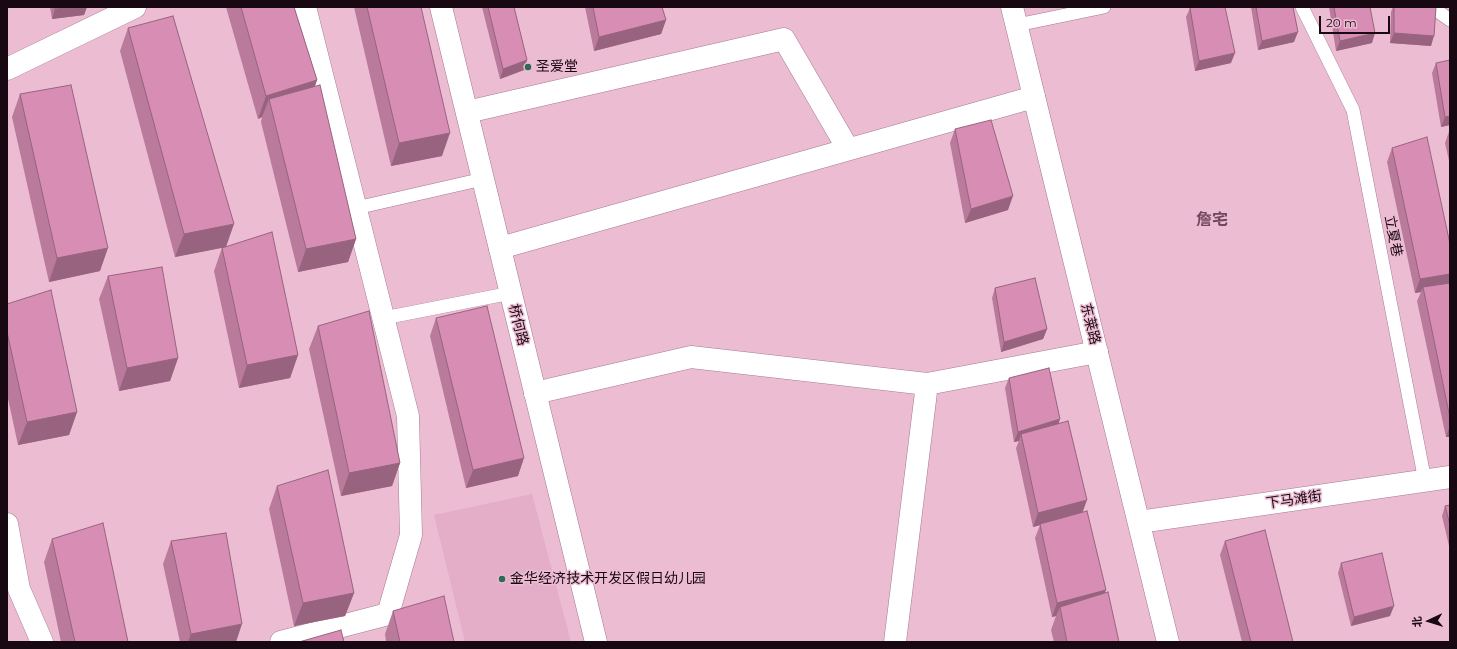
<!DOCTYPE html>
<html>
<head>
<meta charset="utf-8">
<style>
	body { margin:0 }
	#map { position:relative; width:1457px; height:649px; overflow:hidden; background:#ecbcd3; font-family:Montserrat,"Noto Sans SC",sans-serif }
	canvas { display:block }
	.frame { position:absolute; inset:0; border:8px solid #180811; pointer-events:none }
	.north { position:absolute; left:1409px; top:601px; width:40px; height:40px; -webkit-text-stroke:3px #ecbcd3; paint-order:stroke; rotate:266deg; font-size:11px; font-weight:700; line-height:16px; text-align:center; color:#180811 }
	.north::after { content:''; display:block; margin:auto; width:14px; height:18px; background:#180811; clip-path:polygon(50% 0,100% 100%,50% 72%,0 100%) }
	.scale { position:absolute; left:1319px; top:16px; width:71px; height:18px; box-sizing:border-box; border:2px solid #180811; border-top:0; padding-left:5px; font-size:12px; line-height:14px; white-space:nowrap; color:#180811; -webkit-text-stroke:3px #ecbcd3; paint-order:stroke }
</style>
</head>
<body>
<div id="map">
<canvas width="1457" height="649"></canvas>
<div class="frame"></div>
<div class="north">北</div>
<div class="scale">20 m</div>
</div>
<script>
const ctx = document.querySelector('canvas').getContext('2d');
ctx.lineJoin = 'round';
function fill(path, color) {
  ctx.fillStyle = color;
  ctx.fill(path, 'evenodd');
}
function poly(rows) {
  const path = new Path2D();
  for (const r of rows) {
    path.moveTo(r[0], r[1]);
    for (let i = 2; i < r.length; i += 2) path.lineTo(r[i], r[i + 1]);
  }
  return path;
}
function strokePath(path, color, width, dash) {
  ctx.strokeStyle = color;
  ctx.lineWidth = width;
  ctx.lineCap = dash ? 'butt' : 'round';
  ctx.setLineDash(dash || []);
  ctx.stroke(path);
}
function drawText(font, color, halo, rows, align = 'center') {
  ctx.font = font + ' Montserrat,"Noto Sans SC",sans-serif';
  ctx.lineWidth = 3;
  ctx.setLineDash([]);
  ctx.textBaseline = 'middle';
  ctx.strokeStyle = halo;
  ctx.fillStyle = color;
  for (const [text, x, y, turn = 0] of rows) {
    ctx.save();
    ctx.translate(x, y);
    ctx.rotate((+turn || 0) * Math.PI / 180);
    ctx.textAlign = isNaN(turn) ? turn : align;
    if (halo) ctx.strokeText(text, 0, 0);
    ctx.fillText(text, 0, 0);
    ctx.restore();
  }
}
const built = poly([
	[532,494,571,642,465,642,434,515]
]);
const service = poly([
	[1302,7,1353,110,1425,481],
	[1432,7,1450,20],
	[1017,25,1104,7],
	[356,208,483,179],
	[384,318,511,293]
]);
const minor = poly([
	[7,69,135,7],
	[467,112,784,39,848,149],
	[500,248,1034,97],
	[535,393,691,357,927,384,1097,352],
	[7,524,19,589,42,642],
	[281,642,388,614,411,535,408,416,305,7],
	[895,642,927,384]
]);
const tertiary = poly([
	[441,7,596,642],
	[1012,7,1168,642],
	[1139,522,1450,477]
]);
const wall = poly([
	[50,7,87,7,84,15,52,19],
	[226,7,294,7,317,80,315,86,356,239,348,262,298,272,261,122,262,117,258,119],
	[354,7,421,7,442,156,391,166],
	[482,7,514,7,527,60,524,70,500,79],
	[585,7,662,7,666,20,661,34,594,51],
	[1251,7,1293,7,1294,42,1258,50],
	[1329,7,1370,7,1372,43,1336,51],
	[1393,7,1436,7,1431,46,1390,43,1391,12],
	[1190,8,1231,63,1195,71,1186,17],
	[128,28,226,247,175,257,120,51],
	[1436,63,1450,125,1441,127,1432,73],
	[20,94,100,271,49,282,12,117],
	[955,129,1008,210,965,223,950,143],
	[1450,129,1450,165,1445,143],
	[1392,148,1450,244,1450,437,1446,437,1417,301,1421,292,1415,293,1387,162],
	[222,248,298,355,290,378,239,388,214,271],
	[108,276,178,358,170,381,119,391,99,299],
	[995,288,1047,329,1043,339,1001,352,992,298],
	[7,304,77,412,69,435,18,445,7,394],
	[436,318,518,476,466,488,430,336],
	[318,326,400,463,392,486,341,496,309,349],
	[1009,378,1059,423,1082,513,1119,642,1054,642,1051,630,1056,616,1052,617,1035,538,1040,525,1033,527,1016,448,1019,441,1014,442,1005,388],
	[277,486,354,593,345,616,294,626,269,509],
	[1450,505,1450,550,1442,516,1445,506],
	[52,539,128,642,61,642,44,562],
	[171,541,236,642,180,642,163,564],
	[1225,541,1293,642,1242,642,1220,555],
	[1341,563,1390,616,1351,626,1338,573],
	[393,611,454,642,386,642,385,634]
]);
const shadedWall = poly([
	[72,7,87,7,84,15,52,19,55,9],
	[666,20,661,34,594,51,599,37],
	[1298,32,1294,42,1258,50,1262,41],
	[1375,33,1372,43,1336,51,1340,41],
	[1394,33,1434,36,1431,46,1390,43],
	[1235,53,1231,63,1195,71,1199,61],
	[527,60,524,70,500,79,503,69],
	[317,80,309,103,269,99,262,117,258,119,266,96],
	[1450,116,1450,125,1441,127,1445,117],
	[450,133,442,156,391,166,399,143],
	[1013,196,1008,210,965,223,971,209],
	[234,224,226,247,175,257,184,234],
	[356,239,348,262,298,272,306,249],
	[108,248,100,271,49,282,57,258],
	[1450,274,1450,288,1423,287,1421,292,1415,293,1420,279],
	[1047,329,1043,339,1001,352,1004,342],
	[298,355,290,378,239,388,247,365],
	[178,358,170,381,119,391,127,368],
	[77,412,69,435,18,445,27,422],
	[1060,419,1057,429,1021,434,1019,441,1014,442,1018,432],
	[1450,426,1450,437,1446,437],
	[524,458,518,476,466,488,473,470],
	[400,463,392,486,341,496,349,473],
	[1087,500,1082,514,1033,527,1038,513],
	[1106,590,1101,604,1060,607,1056,616,1052,617,1057,603],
	[354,593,345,616,294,626,303,603],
	[1394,606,1390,616,1351,626,1354,617],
	[242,624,236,642,188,642,191,634]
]);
const building = poly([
	[55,7,72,7,55,9,55,7],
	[241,7,294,7,317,80,266,96,241,7],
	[367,7,421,7,450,133,399,143,367,7],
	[488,7,514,7,527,60,503,69,488,7],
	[593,7,662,7,666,20,599,37,593,7],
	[1192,7,1225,7,1235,53,1199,61,1190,8,1192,7],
	[1256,7,1293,7,1298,32,1262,41,1256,7],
	[1334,7,1370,7,1375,33,1340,41,1334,7],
	[1394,7,1436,7,1434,36,1394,33,1394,7],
	[173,16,234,224,184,234,128,28,173,16],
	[1450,60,1450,116,1445,117,1436,63,1450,60],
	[71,85,108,248,57,258,20,94,71,85],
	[320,85,356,239,306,249,269,99,320,85],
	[991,120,1013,196,971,209,955,129,991,120],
	[1427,137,1450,244,1450,274,1420,279,1392,148,1427,137],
	[272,232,298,355,247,365,222,248,272,232],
	[162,267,178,358,127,368,108,276,162,267],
	[1035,278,1047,329,1004,342,995,288,1035,278],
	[1450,283,1450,418,1423,287,1450,283],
	[51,290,77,412,27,422,7,332,7,304,51,290],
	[487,306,524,458,473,470,436,318,487,306],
	[369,311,400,463,349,473,318,326,369,311],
	[1049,368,1060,419,1018,432,1009,378,1049,368],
	[1068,421,1087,500,1038,513,1021,434,1068,421],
	[328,470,354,593,303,603,277,486,328,470],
	[1450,505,1450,525,1445,506,1450,505],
	[1087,511,1106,590,1057,603,1040,524,1087,511],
	[103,523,128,642,75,642,52,539,103,523],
	[1265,530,1293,642,1251,642,1225,541,1265,530],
	[226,533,242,624,191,634,171,541,226,533],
	[1382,553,1394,606,1354,617,1341,563,1382,553],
	[1108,592,1119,642,1067,642,1060,607,1108,592],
	[444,596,454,642,400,642,393,611,444,596],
	[341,630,344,642,299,642,341,630]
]);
const markers = [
	[528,67,4,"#2e6b56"],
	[502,579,4,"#2e6b56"]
];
const poiNames = [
	["圣爱堂",536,67],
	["金华经济技术开发区假日幼儿园",510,579]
];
const streetNames = [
	["立夏巷",1393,236,79],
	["东莱路",1090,324,76],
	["桥何路",518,325,76],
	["下马滩街",1294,500,-8]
];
const quarterNames = [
	["詹宅",1212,220]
];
fill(built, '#e4aec8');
strokePath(service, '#a67a90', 14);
strokePath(minor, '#a67a90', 23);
strokePath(tertiary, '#a67a90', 23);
strokePath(service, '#fff', 13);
strokePath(minor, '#fff', 22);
strokePath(tertiary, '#fff', 22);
fill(wall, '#ba7a9b');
fill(shadedWall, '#97637e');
fill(building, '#d88eb4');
strokePath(building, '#97637e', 1);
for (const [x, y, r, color] of markers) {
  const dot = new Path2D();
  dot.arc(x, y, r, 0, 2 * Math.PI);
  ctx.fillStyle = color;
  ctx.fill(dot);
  strokePath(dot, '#ecbcd3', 1.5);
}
drawText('14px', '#180811', '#ecbcd3', poiNames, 'left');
drawText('14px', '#180811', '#ecbcd3', streetNames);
drawText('bold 16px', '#70475c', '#ecbcd3', quarterNames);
</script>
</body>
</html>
